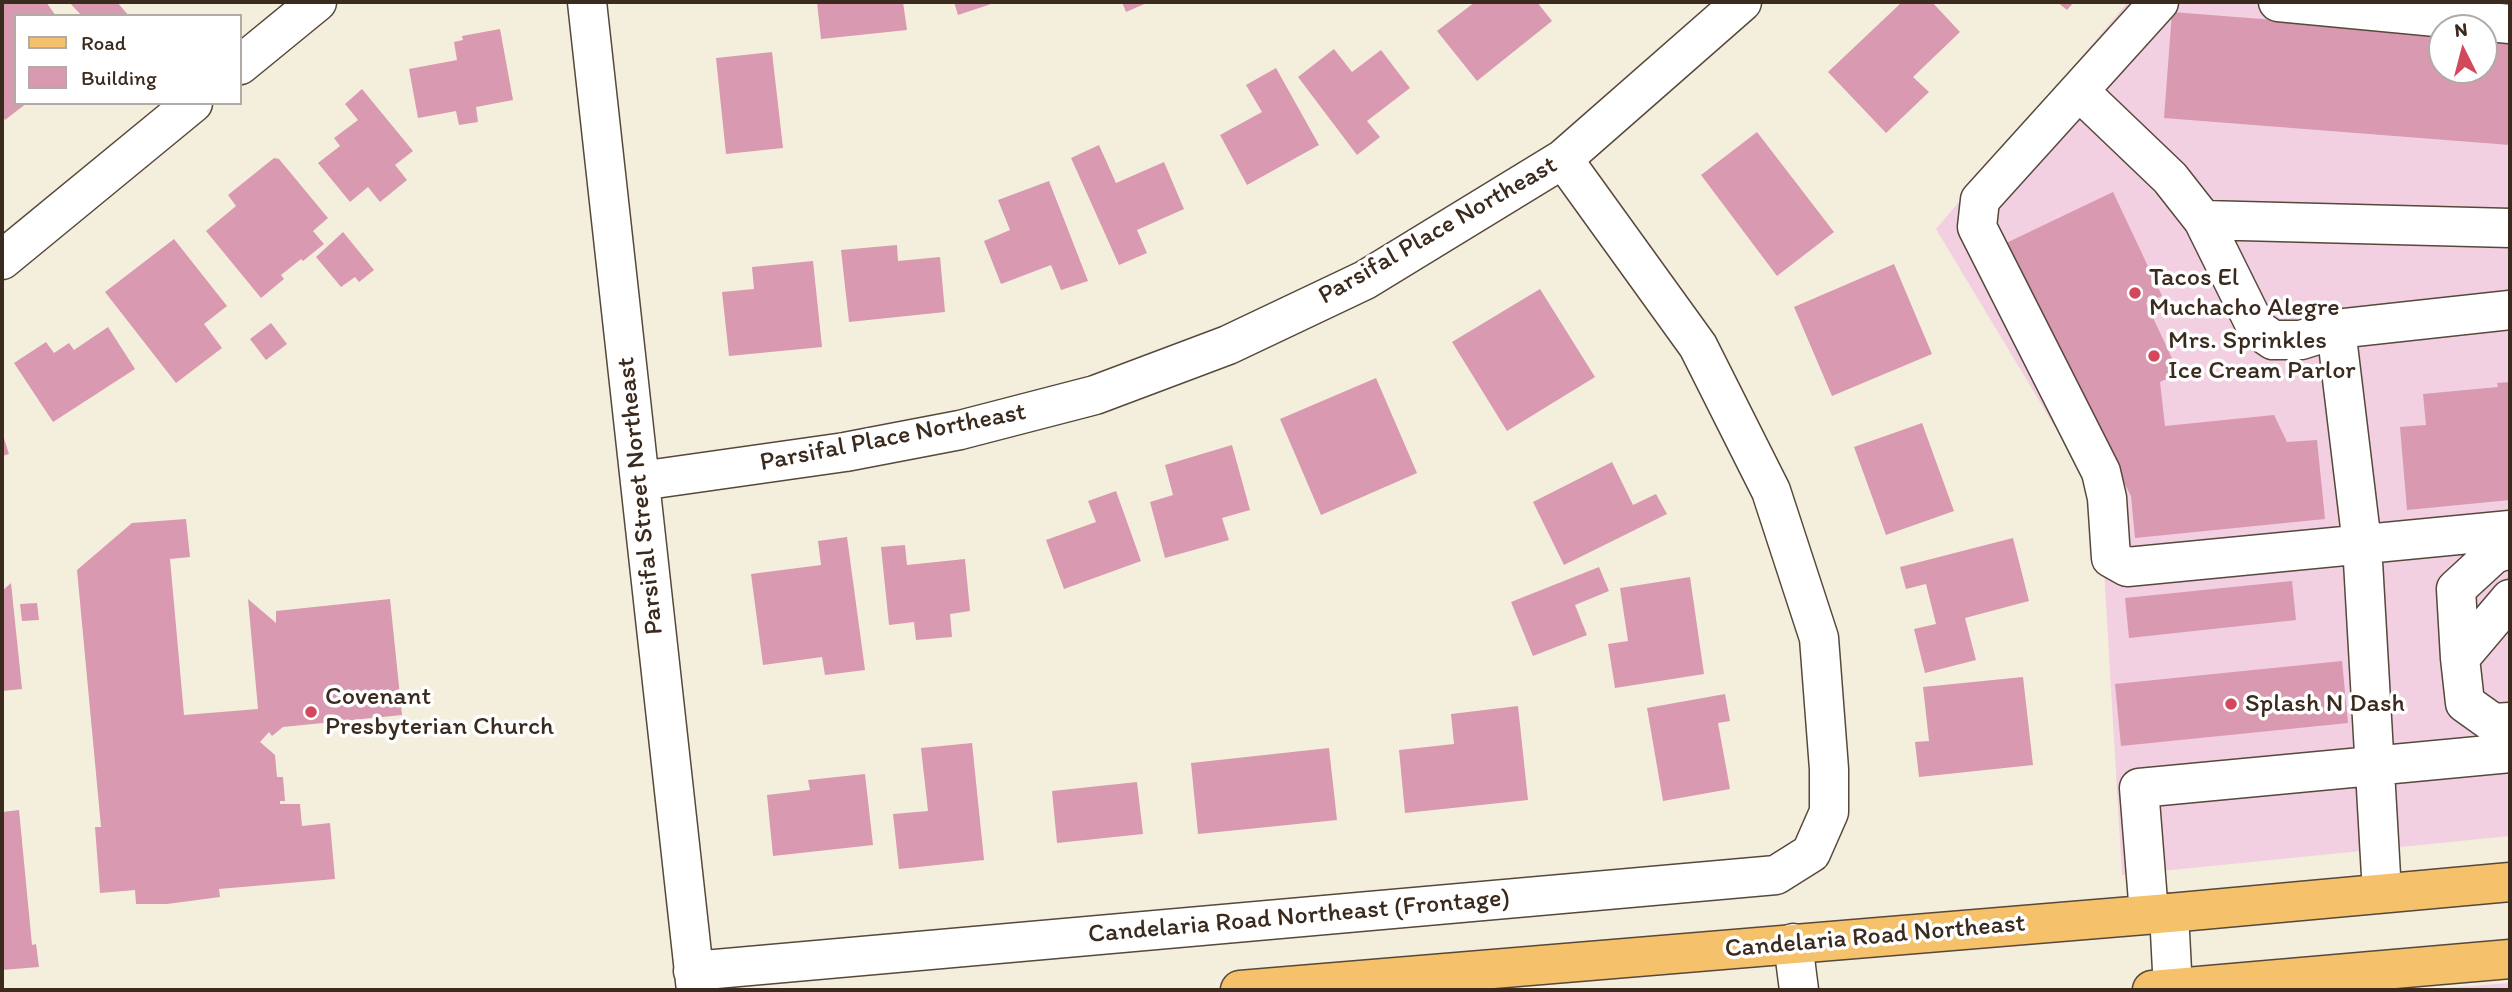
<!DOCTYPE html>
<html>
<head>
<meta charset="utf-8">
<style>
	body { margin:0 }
	#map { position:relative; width:2512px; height:992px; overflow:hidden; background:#f4efdd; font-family:Itim,sans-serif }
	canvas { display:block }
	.frame { position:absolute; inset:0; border:4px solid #3b2a1e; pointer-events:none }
	.legend { position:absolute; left:14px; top:14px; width:228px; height:91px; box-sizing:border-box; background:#fff; border:2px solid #b1aaa5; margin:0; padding:9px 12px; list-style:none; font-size:21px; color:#3b2a1e }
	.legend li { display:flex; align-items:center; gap:14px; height:35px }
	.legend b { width:35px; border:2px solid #b1aaa5 }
	.north { position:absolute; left:2428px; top:14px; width:70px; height:70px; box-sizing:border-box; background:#fff; border:2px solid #b1aaa5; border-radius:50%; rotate:354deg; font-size:19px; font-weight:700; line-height:28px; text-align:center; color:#3b2a1e }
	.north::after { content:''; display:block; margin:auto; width:24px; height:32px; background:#d1495b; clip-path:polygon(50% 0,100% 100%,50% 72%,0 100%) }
</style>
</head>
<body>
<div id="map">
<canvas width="2512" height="992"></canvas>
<div class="frame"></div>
<ul class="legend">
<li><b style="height:9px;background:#f5c16b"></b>Road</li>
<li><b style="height:19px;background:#d999b0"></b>Building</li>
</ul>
<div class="north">N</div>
</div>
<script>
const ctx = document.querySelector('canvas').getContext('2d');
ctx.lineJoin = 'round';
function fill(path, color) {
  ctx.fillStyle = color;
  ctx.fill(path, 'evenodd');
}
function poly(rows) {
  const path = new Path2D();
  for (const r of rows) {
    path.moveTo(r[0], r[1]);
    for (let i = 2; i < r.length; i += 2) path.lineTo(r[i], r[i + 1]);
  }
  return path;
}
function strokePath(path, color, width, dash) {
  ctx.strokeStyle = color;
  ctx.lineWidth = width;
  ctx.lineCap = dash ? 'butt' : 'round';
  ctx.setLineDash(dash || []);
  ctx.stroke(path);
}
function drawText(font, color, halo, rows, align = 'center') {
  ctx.font = font + ' Itim,sans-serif';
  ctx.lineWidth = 7;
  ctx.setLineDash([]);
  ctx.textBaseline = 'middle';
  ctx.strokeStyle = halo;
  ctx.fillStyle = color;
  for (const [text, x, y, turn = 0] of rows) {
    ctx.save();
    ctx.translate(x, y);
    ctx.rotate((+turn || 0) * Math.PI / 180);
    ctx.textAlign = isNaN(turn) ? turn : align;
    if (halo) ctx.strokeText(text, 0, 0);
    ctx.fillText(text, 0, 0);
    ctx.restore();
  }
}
const built = poly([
	[2128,2,2510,2,2510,836,2122,875,2100,502,1936,229],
	[2442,28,2484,28,2484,70,2442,70],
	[2510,983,2510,990,2416,990]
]);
const building = poly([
	[2,2,46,2,56,16,16,16,16,103,27,103,5,120,2,115],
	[69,2,117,2,129,16,82,16],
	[817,2,903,2,907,30,821,39],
	[954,2,997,2,958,15],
	[1122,2,1149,2,1126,12],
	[1475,2,1537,2,1552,21,1477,81,1437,31],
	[1902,2,1932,2,1960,32,1913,77,1929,92,1886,133,1828,72],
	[2057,2,2074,2,2067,10],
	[2172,12,2442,33,2442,70,2484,70,2484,36,2510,38,2510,145,2164,118],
	[500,29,513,100,476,107,478,122,459,125,456,111,418,118,409,69,457,60,454,42,463,40,462,36],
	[1334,49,1352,72,1381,50,1410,88,1367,121,1380,137,1357,155,1298,77],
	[772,52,783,148,726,154,716,58],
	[1276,68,1319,145,1247,185,1220,135,1262,112,1246,85],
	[362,89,413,151,395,165,407,180,380,202,368,187,350,202,318,163,340,146,334,138,358,120,345,104],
	[1757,132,1834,232,1777,276,1701,175],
	[1099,145,1116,183,1164,162,1184,209,1137,230,1147,253,1119,265,1071,158],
	[274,158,279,159,328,218,313,231,324,244,303,261,301,259,281,275,284,279,261,298,206,231,236,206,228,195],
	[1049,181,1088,281,1061,290,1051,265,1001,284,984,241,1010,230,998,200],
	[2113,192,2162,296,2146,303,2179,373,2160,382,2165,426,2274,415,2287,442,2317,440,2325,519,2135,538,2131,496,2002,245],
	[343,232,374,270,359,282,355,277,341,287,316,257],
	[174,239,227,306,204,324,222,348,176,383,105,292],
	[897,245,898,261,940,257,945,312,849,322,841,250],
	[813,261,822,347,729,356,722,292,754,289,752,267],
	[1894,264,1932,354,1832,396,1794,307],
	[1540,289,1595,377,1507,431,1452,342],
	[271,323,287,344,266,360,250,339],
	[108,327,135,369,53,422,14,363,46,342,54,353,69,343,74,350],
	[1376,378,1417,473,1321,515,1280,419],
	[2510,382,2510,500,2407,510,2400,427,2426,425,2423,394,2498,387,2497,383],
	[1922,423,1954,511,1886,535,1854,447],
	[2,432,9,454,2,456],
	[1232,445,1250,510,1222,518,1229,540,1165,558,1150,502,1173,495,1165,465],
	[1612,462,1633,505,1656,494,1667,514,1564,565,1533,502],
	[1116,491,1141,561,1064,589,1046,540,1096,522,1088,501],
	[186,519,190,557,170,559,184,715,258,709,248,599,276,623,276,611,390,599,402,715,283,727,272,736,269,732,260,742,275,755,277,777,283,777,285,801,280,801,280,804,300,804,302,826,330,823,335,879,219,889,220,897,167,904,136,904,135,890,100,893,95,827,101,827,77,570,132,523],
	[847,537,865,670,825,675,822,657,763,665,751,574,821,565,818,541],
	[2013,538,2029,601,1965,618,1976,660,1925,673,1914,629,1936,624,1926,584,1906,589,1900,567],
	[905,545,907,565,965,559,970,611,950,614,952,637,916,640,914,622,889,625,881,547],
	[1599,567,1609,591,1575,605,1587,635,1533,656,1511,602],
	[1690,577,1704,674,1615,688,1608,644,1628,641,1620,588],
	[2292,581,2296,620,2129,638,2125,598],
	[11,583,22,689,2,691,2,591],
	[37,603,39,620,22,621,20,604],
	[2342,661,2348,723,2121,746,2115,684],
	[2023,677,2033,765,1919,777,1915,742,1929,741,1923,687],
	[1725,694,1730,721,1718,723,1730,789,1663,801,1647,708],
	[1518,706,1528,800,1405,813,1399,750,1454,744,1451,714],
	[972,743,984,860,899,869,893,814,928,811,921,748],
	[1329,748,1337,820,1198,834,1191,763],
	[865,774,873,845,773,856,767,795,810,790,808,780],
	[1137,782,1143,834,1057,843,1052,791],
	[19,810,32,945,36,944,39,967,2,970,2,812]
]);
const minor = poly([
	[587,2,696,990],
	[2159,2,1980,200,1977,227,2101,472,2107,498,2111,558,2127,567,2510,530],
	[2278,2,2510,24],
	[240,65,317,2],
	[2079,91,2170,178,2203,220,2257,329,2273,340,2301,340,2336,329,2510,310],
	[2203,220,2510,228],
	[2,260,193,103],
	[2336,329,2362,544,2382,893],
	[640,481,845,452,960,430,1095,395,1228,345,1365,280,1563,159,1742,2],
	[2510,599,2460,658,2465,703,2493,723,2510,722],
	[2460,658,2456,589,2494,554,2510,549],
	[2169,913,2173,990],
	[2149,914,2139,788,2510,753],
	[1793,943,1799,990],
	[693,971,1776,875,1811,853,1829,812,1829,769,1819,638,1771,491,1698,346,1563,159]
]);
const major = poly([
	[1240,990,2169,913,2510,882],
	[2152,990,2510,959]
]);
const markers = [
	[2135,293,7,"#d1495b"],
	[2154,356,7,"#d1495b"],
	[2231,704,7,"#d1495b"],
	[311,712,7,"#d1495b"]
];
const streetNames = [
	["Parsifal Place Northeast",1438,231,-30],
	["Parsifal Place Northeast",893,438,-11],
	["Parsifal Street Northeast",641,496,-96],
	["Candelaria Road Northeast (Frontage)",1299,917,-5],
	["Candelaria Road Northeast",1875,937,-5]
];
const poiNames = [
	["Tacos El",2149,278],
	["Muchacho Alegre",2149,308],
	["Mrs. Sprinkles",2168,341],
	["Ice Cream Parlor",2168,371],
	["Covenant",325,697],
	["Presbyterian Church",325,727],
	["Splash N Dash",2245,704]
];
fill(built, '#f2cfe1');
fill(building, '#d999b0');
strokePath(minor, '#57483b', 41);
strokePath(major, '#57483b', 41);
strokePath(minor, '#fff', 38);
strokePath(major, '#f5c16b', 38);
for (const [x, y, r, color] of markers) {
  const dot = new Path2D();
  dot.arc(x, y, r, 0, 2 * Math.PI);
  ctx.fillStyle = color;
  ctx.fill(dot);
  strokePath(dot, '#fff', 2.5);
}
drawText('26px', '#3b2a1e', '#fff', streetNames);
drawText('26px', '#3b2a1e', '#fff', poiNames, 'left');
</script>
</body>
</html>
